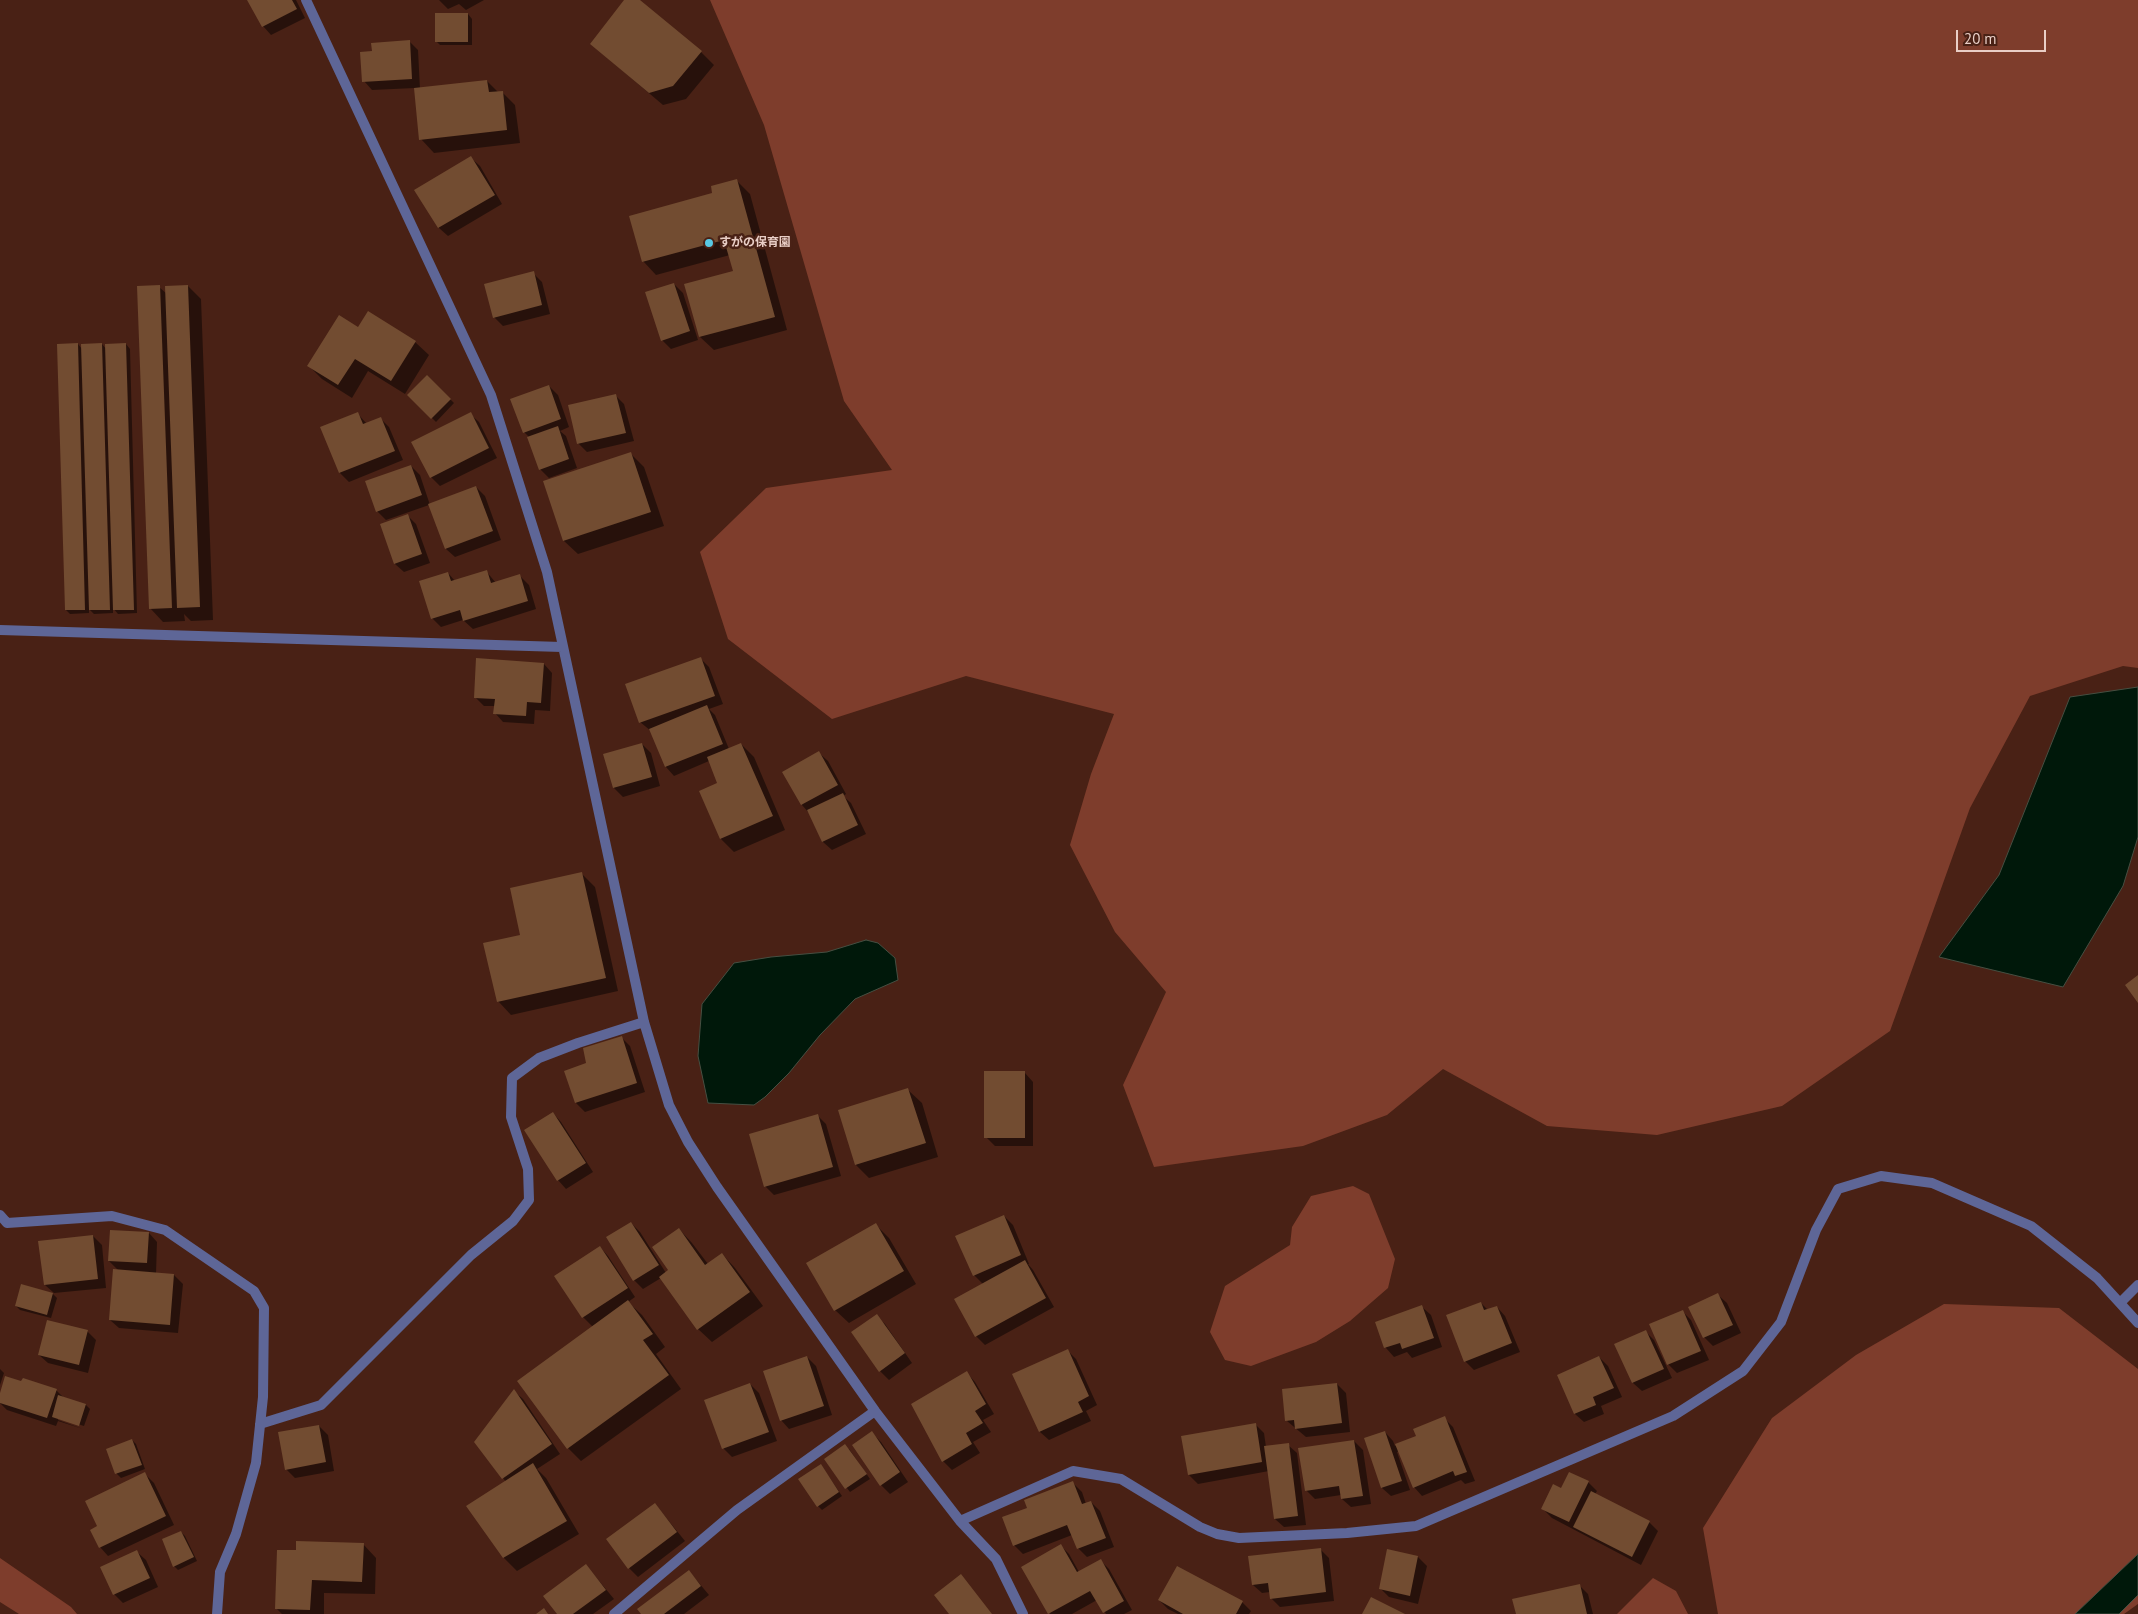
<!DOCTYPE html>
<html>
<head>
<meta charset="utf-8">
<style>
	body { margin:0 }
	#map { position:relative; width:2138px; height:1614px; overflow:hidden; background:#492115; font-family:"PT Sans",sans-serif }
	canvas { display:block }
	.scale { position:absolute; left:1956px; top:30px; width:90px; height:22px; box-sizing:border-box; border:2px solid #e9cec6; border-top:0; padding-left:6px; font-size:15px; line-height:18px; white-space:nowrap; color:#e9cec6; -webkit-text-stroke:4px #492115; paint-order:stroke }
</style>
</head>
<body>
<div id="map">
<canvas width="2138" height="1614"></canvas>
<div class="scale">20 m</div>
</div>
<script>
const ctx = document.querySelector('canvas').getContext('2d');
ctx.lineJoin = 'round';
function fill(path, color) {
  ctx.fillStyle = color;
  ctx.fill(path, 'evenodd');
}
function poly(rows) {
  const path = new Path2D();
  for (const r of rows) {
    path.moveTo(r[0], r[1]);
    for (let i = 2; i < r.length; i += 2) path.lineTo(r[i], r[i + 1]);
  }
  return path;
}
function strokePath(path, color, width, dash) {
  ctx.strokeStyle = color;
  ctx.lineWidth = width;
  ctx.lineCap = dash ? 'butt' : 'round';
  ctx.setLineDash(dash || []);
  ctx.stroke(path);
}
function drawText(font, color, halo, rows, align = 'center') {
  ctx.font = font + ' "PT Sans","Noto Sans JP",sans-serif';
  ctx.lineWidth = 5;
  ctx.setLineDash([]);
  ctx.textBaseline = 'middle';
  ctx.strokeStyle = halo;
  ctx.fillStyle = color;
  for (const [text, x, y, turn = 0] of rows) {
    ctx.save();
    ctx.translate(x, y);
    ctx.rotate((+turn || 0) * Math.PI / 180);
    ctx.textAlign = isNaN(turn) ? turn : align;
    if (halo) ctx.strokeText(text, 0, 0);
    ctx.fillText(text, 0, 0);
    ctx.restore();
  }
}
const green = poly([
	[710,0,2138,0,2138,668,2123,666,2030,696,1970,808,1890,1031,1782,1106,1657,1135,1547,1126,1443,1069,1387,1115,1303,1146,1154,1167,1123,1085,1166,992,1115,932,1070,845,1091,774,1114,714,966,676,832,719,728,639,700,552,766,488,892,470,844,401,764,125],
	[1353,1186,1369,1194,1395,1259,1388,1288,1350,1321,1316,1342,1251,1366,1225,1360,1210,1332,1225,1286,1290,1245,1292,1227,1311,1196],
	[1944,1304,2059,1308,2138,1369,2138,1604,2124,1614,1718,1614,1703,1528,1772,1418,1856,1355],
	[0,1558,71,1607,77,1614,19,1614,0,1602],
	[1653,1578,1676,1591,1688,1614,1617,1614]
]);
const water = poly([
	[2138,687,2138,837,2123,886,2063,987,1939,957,1999,875,2070,697,2138,687],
	[866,940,878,943,895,958,898,980,855,999,820,1035,789,1073,765,1097,754,1105,708,1103,698,1056,702,1004,734,963,771,957,827,952,866,940],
	[2138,1554,2138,1595,2119,1614,2075,1614,2138,1554]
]);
const shadow = poly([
	[249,0,296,0,305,18,271,35,263,26],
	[439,0,484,0,466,10,459,4,448,9],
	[626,0,638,0,701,52,714,65,686,99,663,105,591,44],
	[468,14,472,19,472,45,440,45,436,41],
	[409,41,418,50,420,89,487,81,498,92,502,92,515,105,520,143,434,153,421,139,415,88,372,90,364,81,373,52],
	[471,158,480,166,502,204,448,236,439,228,416,190],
	[737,181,750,194,787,330,714,350,700,337,735,272,730,255,656,275,643,261,714,194],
	[533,273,542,282,550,314,503,326,494,317],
	[674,284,683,293,698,340,671,349,662,340],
	[188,286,201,299,213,620,191,621,184,614,185,621,163,622,150,608,159,287,167,294],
	[358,328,415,342,429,355,405,394,368,371,352,398,322,379,309,366],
	[78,344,82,349,102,344,107,350,126,344,130,349,137,613,118,614,113,608,113,613,94,614,89,609,89,613,70,614,66,610],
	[427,376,454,403,436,422,409,395],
	[549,386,558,395,569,427,560,431,566,436,577,468,549,478,540,469,528,436,524,432],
	[615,395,624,404,634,441,587,452,578,443],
	[357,413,367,424,380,418,389,427,403,460,349,482,340,473,322,427],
	[470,414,479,422,497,458,440,486,431,477],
	[631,454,644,467,664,526,578,554,564,541,545,482],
	[411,466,420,475,430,505,476,487,485,496,501,540,455,557,446,549,429,505,386,520,377,511],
	[407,515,416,524,430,563,404,572,395,564,381,525],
	[486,571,496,583,520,576,529,585,536,609,473,629,463,620,441,627,432,618,448,573,455,581],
	[700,658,709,667,723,704,709,709,715,715,729,749,741,744,754,757,785,830,734,852,721,839,701,792,719,784,709,761,674,776,666,767,651,731,640,722],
	[544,664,552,673,550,711,535,710,534,724,503,722,495,713,495,706,484,706,475,697],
	[642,744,651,753,660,786,623,797,614,788,605,755],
	[819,753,828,761,846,794,843,796,851,803,866,834,832,850,823,842,809,813,802,805],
	[581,873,595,887,618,991,511,1015,498,1001,522,936],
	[621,1037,630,1046,645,1092,585,1112,576,1103,588,1064],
	[1025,1073,1033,1082,1033,1146,995,1146,986,1137],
	[908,1090,922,1103,938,1157,869,1178,856,1165],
	[553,1113,561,1122,593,1172,566,1189,558,1180],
	[817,1115,826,1124,841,1176,774,1195,765,1186],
	[1004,1216,1013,1225,1029,1264,1028,1264,1033,1270,1054,1307,985,1345,976,1336,983,1284,974,1275],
	[631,1223,640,1232,666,1273,670,1270,679,1229,692,1243,708,1264,722,1254,735,1268,763,1306,712,1342,698,1329,661,1278,643,1289,634,1280,608,1238],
	[876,1225,889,1238,916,1284,849,1323,835,1310],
	[149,1233,157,1242,156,1274,174,1275,183,1284,178,1333,119,1328,110,1320,119,1271,109,1261],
	[93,1236,102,1245,106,1288,54,1293,45,1285],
	[600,1247,608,1256,635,1297,628,1302,642,1315,665,1347,656,1354,681,1389,581,1461,568,1448,593,1327,583,1317],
	[53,1294,57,1298,51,1318,20,1310,16,1306],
	[1718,1295,1727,1303,1741,1333,1713,1346,1704,1337],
	[1481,1303,1488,1310,1497,1307,1505,1316,1520,1352,1474,1370,1465,1361],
	[1422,1307,1431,1315,1442,1347,1412,1358,1407,1352,1394,1357,1386,1348,1377,1323],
	[1683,1312,1691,1320,1709,1360,1677,1373,1668,1364],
	[876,1316,885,1324,912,1363,889,1380,880,1371],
	[87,1331,96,1340,88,1373,48,1363,39,1355],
	[1645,1331,1654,1340,1672,1378,1642,1391,1633,1383,1615,1345],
	[1067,1350,1076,1359,1097,1405,1086,1411,1091,1421,1049,1440,1040,1432,1014,1375],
	[807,1357,816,1366,832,1415,789,1429,781,1420],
	[1599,1357,1608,1366,1622,1397,1601,1406,1604,1414,1584,1422,1575,1414,1558,1376],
	[0,1369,4,1373,0,1385],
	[967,1373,975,1382,994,1414,983,1420,991,1432,973,1442,980,1453,952,1470,943,1461],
	[750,1384,759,1393,777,1441,732,1457,724,1449,705,1401],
	[1337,1384,1346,1393,1350,1432,1306,1437,1287,1421],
	[56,1390,65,1399,86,1405,90,1409,84,1426,58,1418,58,1420,83,1429,58,1421,56,1426,7,1410,0,1403,0,1397],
	[514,1391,523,1399,560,1454,537,1469,546,1478,579,1534,517,1571,503,1557,506,1482,503,1478],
	[1444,1418,1453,1427,1475,1481,1465,1484,1461,1480,1422,1496,1414,1487,1399,1451,1397,1452,1410,1490,1391,1496,1382,1488,1385,1432,1393,1441,1395,1446,1418,1437],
	[1255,1424,1264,1433,1266,1447,1288,1445,1297,1453,1306,1525,1284,1527,1275,1519,1269,1471,1198,1484,1189,1475],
	[319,1426,328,1435,334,1471,295,1478,286,1469],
	[872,1433,881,1442,908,1482,890,1494,881,1485],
	[132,1440,136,1444,145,1469,121,1478,117,1474,107,1450],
	[1354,1441,1363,1450,1371,1504,1351,1507,1342,1499,1341,1495,1315,1499,1306,1490],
	[849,1449,870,1479,850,1492,825,1459],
	[821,1465,842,1496,822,1510,818,1506],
	[145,1474,154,1483,174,1525,108,1556,100,1547,99,1527],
	[1588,1482,1597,1491,1595,1494,1649,1522,1658,1531,1641,1565,1552,1518,1543,1509,1562,1490],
	[1073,1483,1082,1492,1086,1504,1091,1502,1100,1511,1114,1547,1087,1557,1078,1548,1072,1535,1023,1554,1014,1545,1029,1508],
	[655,1504,685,1541,638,1577,629,1568],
	[181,1532,185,1536,197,1561,178,1570,174,1566],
	[363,1544,376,1558,375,1594,324,1593,324,1614,282,1614,276,1608,297,1551],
	[1061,1546,1069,1554,1079,1572,1100,1560,1109,1569,1132,1610,1124,1614,1106,1614,1097,1600,1072,1614,1050,1614],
	[1320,1549,1329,1558,1334,1601,1280,1607,1271,1598,1270,1592,1262,1593,1253,1585],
	[1388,1551,1418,1557,1427,1566,1418,1604,1389,1597,1380,1588],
	[137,1552,146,1560,158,1587,123,1603,114,1594],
	[586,1565,614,1599,593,1614,558,1614],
	[689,1571,709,1595,684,1614,643,1614],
	[1579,1585,1588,1594,1593,1614,1517,1614],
	[1159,1600,1242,1602,1251,1611,1249,1614,1178,1614,1168,1609]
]);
const building = poly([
	[247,0,292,0,297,9,262,27],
	[624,0,640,0,702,51,673,86,649,93,590,44],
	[435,13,468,13,468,42,435,42],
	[410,40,412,79,362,82,360,52,372,51,371,43],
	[487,80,489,92,503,91,507,130,419,140,414,88],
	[471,156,495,195,438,228,414,190],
	[737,179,775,317,699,337,684,284,733,271,724,240,642,262,629,216,712,193,711,186],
	[534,271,542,305,493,318,484,284],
	[674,283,690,331,661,341,645,292],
	[160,285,172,608,149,609,137,286],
	[188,285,200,607,177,608,165,286],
	[368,311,416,341,391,381,355,359,338,385,307,366,339,315,358,327],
	[78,343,85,610,65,610,57,344],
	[102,343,110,610,89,610,81,344],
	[126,343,134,610,113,610,105,344],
	[427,375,451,399,431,419,407,395],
	[549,385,561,419,523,433,510,399],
	[616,394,626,433,577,444,568,405],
	[358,412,363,424,381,417,395,451,339,473,320,427],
	[471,412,489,448,430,478,411,442],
	[558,426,569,459,539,470,527,437],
	[631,452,651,512,563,541,543,481],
	[411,465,422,495,376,512,365,481],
	[476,486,493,531,445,549,428,504],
	[408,514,422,554,394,564,380,524],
	[487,570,491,583,520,574,528,601,463,621,460,610,431,619,419,581,448,572,451,581],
	[701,657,715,696,639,723,625,684],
	[476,658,544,663,541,703,527,702,526,716,493,714,495,699,474,698],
	[707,705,723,744,665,767,649,729],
	[642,743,652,777,613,788,603,754],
	[741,743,773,816,720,839,699,791,717,783,707,757],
	[819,751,838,785,801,805,782,772],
	[843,793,858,825,822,842,807,810],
	[582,872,606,978,497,1002,483,943,520,935,510,888],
	[2138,975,2138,1003,2125,985],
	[622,1036,637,1083,575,1103,564,1071,586,1063,583,1048],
	[984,1071,1025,1071,1025,1138,984,1138],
	[908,1088,926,1143,855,1165,838,1110],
	[553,1112,586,1163,557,1181,524,1130],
	[818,1114,833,1167,764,1187,749,1134],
	[1004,1215,1021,1255,973,1276,955,1236],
	[631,1222,659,1265,633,1281,606,1237],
	[876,1223,904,1271,834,1311,806,1263],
	[679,1228,705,1265,722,1253,750,1292,697,1330,659,1277,668,1270,652,1247],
	[110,1230,149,1232,147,1263,108,1261],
	[93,1235,98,1279,44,1285,38,1241],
	[600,1246,628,1288,582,1318,554,1276],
	[1025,1260,1046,1298,975,1337,954,1299],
	[113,1269,174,1274,170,1325,109,1320],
	[21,1284,53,1293,47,1315,15,1306],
	[1718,1293,1733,1325,1703,1338,1688,1307],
	[628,1300,653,1334,643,1340,669,1375,567,1449,517,1381],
	[1481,1302,1484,1310,1497,1306,1512,1343,1464,1362,1446,1315],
	[1422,1305,1434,1338,1402,1349,1400,1343,1384,1348,1375,1322],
	[1683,1310,1701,1351,1667,1365,1649,1324],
	[877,1314,905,1353,879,1372,851,1332],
	[47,1320,88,1330,79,1365,38,1355],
	[1646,1330,1664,1369,1632,1383,1614,1344],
	[1068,1349,1089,1396,1078,1402,1083,1412,1039,1432,1012,1374],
	[807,1356,824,1406,780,1421,763,1371],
	[1599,1356,1614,1388,1593,1397,1596,1405,1574,1414,1557,1375],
	[967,1371,986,1404,975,1411,983,1423,966,1433,972,1444,942,1462,911,1404],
	[5,1376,21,1381,23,1378,57,1389,47,1418,0,1403,0,1393],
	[750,1383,769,1432,722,1449,704,1400],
	[1337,1383,1342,1423,1295,1429,1294,1420,1285,1421,1282,1389],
	[514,1389,552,1444,502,1479,474,1442],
	[58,1395,86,1404,79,1426,52,1417],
	[1445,1416,1467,1472,1455,1476,1453,1471,1413,1488,1395,1444,1416,1436,1413,1429],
	[1256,1423,1262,1462,1188,1475,1181,1436],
	[319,1425,326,1462,285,1470,278,1432],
	[872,1431,900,1472,880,1486,852,1445],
	[1385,1431,1402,1481,1381,1488,1364,1438],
	[132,1439,142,1465,115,1474,106,1449],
	[1354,1440,1363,1496,1341,1499,1339,1486,1305,1491,1298,1448],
	[1289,1443,1298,1516,1274,1519,1264,1446],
	[845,1444,867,1474,845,1489,824,1459],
	[533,1463,567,1521,503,1558,466,1506],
	[821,1464,839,1492,817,1507,798,1479],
	[145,1472,166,1516,99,1548,90,1530,97,1526,85,1501],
	[1569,1472,1589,1481,1569,1522,1541,1509,1553,1484,1561,1488],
	[1073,1481,1082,1504,1091,1501,1106,1538,1077,1549,1067,1525,1013,1546,1002,1517,1027,1508,1024,1500],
	[1591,1491,1650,1521,1632,1557,1573,1527],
	[655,1503,677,1532,628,1569,606,1539],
	[181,1531,194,1557,173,1567,162,1539],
	[296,1541,364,1543,362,1582,312,1580,310,1610,275,1609,277,1550,296,1550],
	[1061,1544,1077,1572,1101,1559,1124,1601,1103,1613,1090,1591,1048,1614,1021,1567],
	[1321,1548,1326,1592,1270,1599,1268,1583,1252,1585,1248,1556],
	[1387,1549,1418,1556,1410,1596,1379,1589],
	[137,1550,150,1578,113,1595,100,1567],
	[586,1564,606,1590,573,1614,557,1614,543,1596],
	[1177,1566,1243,1601,1236,1614,1183,1614,1158,1600],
	[689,1570,701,1586,664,1614,641,1614,637,1609],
	[961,1574,992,1614,949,1614,934,1595],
	[1580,1584,1587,1614,1516,1614,1512,1599],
	[1371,1597,1405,1614,1362,1614],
	[544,1608,548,1614,536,1614]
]);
const minor = poly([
	[306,0,491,395,547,572,644,1022,669,1105,688,1142,717,1187,875,1411,960,1521,996,1559,1023,1614],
	[0,630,562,647],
	[0,1215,7,1223,112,1216,165,1230,254,1291,264,1308,263,1397,256,1463,236,1534,220,1572,217,1614],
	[2120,1303,2138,1285],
	[260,1424,321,1405,471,1255,513,1221,529,1200,528,1169,511,1117,512,1078,539,1058,578,1043,644,1022],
	[960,1521,1073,1471,1121,1479,1200,1527,1217,1534,1239,1538,1347,1533,1416,1526,1673,1416,1743,1371,1781,1322,1816,1230,1838,1189,1881,1176,1932,1183,2031,1226,2097,1278,2138,1323],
	[614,1614,737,1510,875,1411]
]);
const markers = [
	[709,243,5,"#58c9e4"]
];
const poiNames = [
	["すがの保育園",719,243]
];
fill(green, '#7e3d2c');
fill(water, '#00180a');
strokePath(water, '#464f42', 1);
fill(shadow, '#0007');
fill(building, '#724c31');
strokePath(minor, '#5e6697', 10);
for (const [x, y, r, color] of markers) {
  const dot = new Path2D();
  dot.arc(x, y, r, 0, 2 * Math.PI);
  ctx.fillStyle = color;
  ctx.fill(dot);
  strokePath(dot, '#492115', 2);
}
drawText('bold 12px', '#e9cec6', '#492115', poiNames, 'left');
</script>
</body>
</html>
